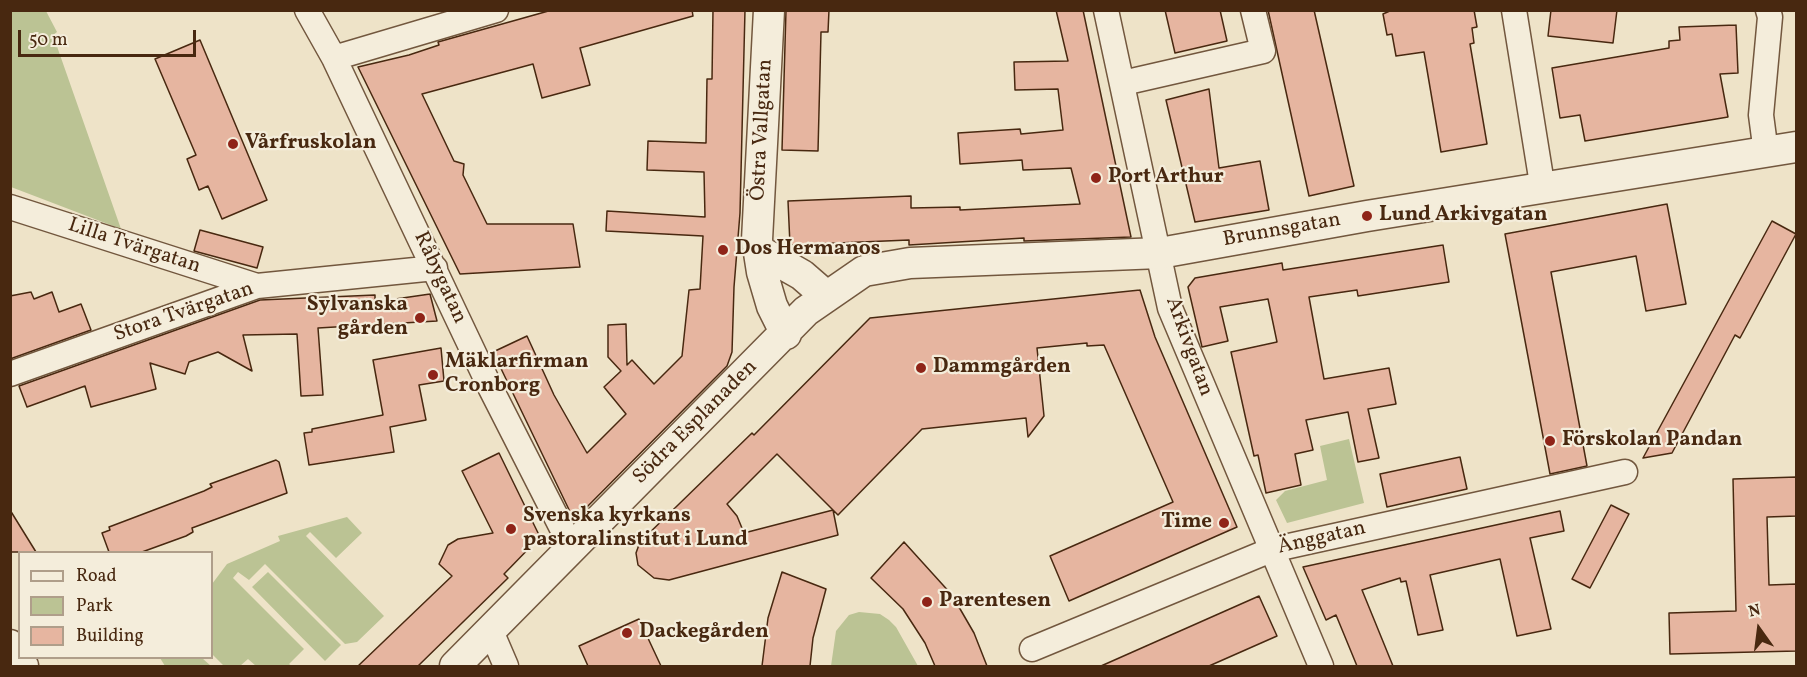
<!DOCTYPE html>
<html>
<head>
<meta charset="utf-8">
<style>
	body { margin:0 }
	#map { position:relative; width:1807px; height:677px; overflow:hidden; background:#eee3c8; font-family:Vollkorn,serif }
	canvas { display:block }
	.frame { position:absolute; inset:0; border:12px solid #482810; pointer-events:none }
	.legend { position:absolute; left:18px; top:551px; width:195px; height:108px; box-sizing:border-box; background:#f4eddb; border:2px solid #af9e8a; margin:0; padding:8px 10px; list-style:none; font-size:18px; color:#482810 }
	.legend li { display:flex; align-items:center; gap:12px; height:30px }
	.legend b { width:30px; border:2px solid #af9e8a }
	.north { position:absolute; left:1729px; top:599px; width:60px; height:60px; -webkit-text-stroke:4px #f4eddb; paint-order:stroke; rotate:346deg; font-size:16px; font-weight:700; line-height:24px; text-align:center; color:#482810 }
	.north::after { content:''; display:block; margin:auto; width:21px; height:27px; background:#482810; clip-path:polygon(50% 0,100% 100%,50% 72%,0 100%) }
	.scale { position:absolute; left:18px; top:30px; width:178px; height:27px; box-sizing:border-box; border:3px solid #482810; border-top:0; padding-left:8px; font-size:18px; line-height:21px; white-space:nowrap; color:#482810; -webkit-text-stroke:4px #f4eddb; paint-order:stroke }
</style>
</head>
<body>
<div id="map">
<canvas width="1807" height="677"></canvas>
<div class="frame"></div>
<ul class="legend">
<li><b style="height:8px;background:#f4eddb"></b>Road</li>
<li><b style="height:16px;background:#bbc394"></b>Park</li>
<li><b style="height:16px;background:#e6b5a0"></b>Building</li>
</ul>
<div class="north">N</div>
<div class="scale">50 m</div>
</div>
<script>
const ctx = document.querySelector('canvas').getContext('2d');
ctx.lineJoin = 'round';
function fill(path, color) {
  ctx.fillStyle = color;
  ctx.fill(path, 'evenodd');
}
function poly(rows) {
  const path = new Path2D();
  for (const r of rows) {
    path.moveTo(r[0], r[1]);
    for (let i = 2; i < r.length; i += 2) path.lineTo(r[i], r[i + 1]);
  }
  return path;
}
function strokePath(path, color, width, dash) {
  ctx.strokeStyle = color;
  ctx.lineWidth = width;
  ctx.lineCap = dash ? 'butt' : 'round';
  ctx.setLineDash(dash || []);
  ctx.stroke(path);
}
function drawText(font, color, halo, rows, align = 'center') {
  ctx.font = font + ' Vollkorn,serif';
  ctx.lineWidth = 4.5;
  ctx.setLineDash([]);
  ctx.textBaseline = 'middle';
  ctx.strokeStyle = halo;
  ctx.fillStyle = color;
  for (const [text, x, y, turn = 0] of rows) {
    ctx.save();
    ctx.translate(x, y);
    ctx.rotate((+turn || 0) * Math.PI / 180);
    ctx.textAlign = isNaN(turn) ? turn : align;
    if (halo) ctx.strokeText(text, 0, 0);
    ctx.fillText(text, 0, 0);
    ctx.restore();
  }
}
const green = poly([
	[10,11,46,11,57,32,53,35,121,229,11,187],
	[1349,439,1364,503,1287,523,1276,500,1285,491,1327,480,1320,446],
	[347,517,362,533,336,558,310,532,306,536,384,616,357,642,345,644,265,564,249,580,238,572,233,578,304,649,289,664,292,666,256,666,248,659,240,666,224,666,212,654,212,584,227,564,280,541,278,536],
	[268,572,341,645,325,661,252,587],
	[859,612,880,614,889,620,896,627,918,666,831,666,836,631,849,615],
	[160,658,202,658,211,666,165,666]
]);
const building = poly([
	[552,10,692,10,693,16,580,48,590,85,542,98,533,64,422,94,454,161,464,164,463,175,487,224,573,224,580,267,460,274,358,67,409,55,439,45,438,42,552,10],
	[713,10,745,10,740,213,734,287,732,352,727,366,574,520,493,352,527,336,554,395,587,453,626,414,604,387,621,371,608,357,608,325,626,324,627,365,632,360,654,384,682,356,689,290,700,289,703,236,606,231,607,211,705,217,704,172,647,170,648,141,706,143,707,79,712,79,713,10],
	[786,10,829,10,828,32,821,32,818,151,782,150,786,10],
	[1056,10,1083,10,1131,237,1024,241,1024,238,909,245,909,240,790,245,788,201,911,196,911,208,960,207,960,210,1080,204,1071,168,1023,170,1022,160,960,164,958,133,1020,129,1021,134,1063,130,1058,89,1015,90,1014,62,1068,61,1056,10],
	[1165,10,1220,10,1227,41,1175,53,1165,10],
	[1268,10,1314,10,1354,186,1309,196,1268,10],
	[1392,10,1474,10,1477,27,1472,28,1474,43,1470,44,1487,144,1441,152,1424,52,1396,56,1392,34,1387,35,1383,14,1392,10],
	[1551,10,1617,10,1613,43,1548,36,1551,10],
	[1736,25,1738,73,1720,74,1728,117,1585,141,1580,115,1560,118,1552,68,1669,48,1669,41,1680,40,1679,27,1736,25],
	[200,40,267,200,222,219,208,186,199,190,187,159,196,155,155,59,200,40],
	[1209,89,1219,168,1260,161,1269,210,1195,222,1166,100,1209,89],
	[1667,204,1686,304,1646,311,1636,256,1551,272,1587,466,1550,474,1505,234,1667,204],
	[1772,221,1796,234,1740,338,1735,335,1672,453,1643,458,1772,221],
	[200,230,263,247,257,268,194,251,200,230],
	[1443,245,1449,282,1358,296,1357,290,1309,297,1324,379,1389,368,1396,404,1368,409,1379,458,1358,462,1348,412,1306,420,1313,450,1295,454,1301,485,1266,493,1258,455,1254,456,1231,352,1277,342,1268,299,1220,307,1228,341,1202,347,1188,287,1195,278,1282,263,1283,270,1443,245],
	[1140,290,1155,337,1237,527,1069,601,1050,556,1173,502,1104,345,1087,346,1087,343,1037,348,1044,416,1028,437,1026,418,922,429,838,515,777,454,727,504,737,516,744,533,833,510,838,535,669,580,654,578,638,565,636,553,640,542,752,433,754,435,870,318,1140,290],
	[31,292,34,299,52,292,59,312,81,304,91,330,10,359,10,296,31,292],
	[430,294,437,321,318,328,323,395,301,396,297,334,243,335,252,371,218,352,189,362,185,374,150,363,156,389,91,407,85,386,27,407,19,386,260,300,375,295,375,302,430,294],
	[441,348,444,381,419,385,426,420,390,427,394,452,309,465,304,433,312,432,312,429,383,415,373,360,441,348],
	[499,453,540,537,504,574,508,578,418,666,358,666,452,576,439,564,448,545,458,539,493,533,462,471,499,453],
	[1460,457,1467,489,1387,507,1380,474,1460,457],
	[276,460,279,462,287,493,192,528,193,532,186,536,142,552,109,552,102,533,110,530,109,527,204,491,212,487,210,484,276,460],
	[1797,477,1797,516,1767,517,1769,585,1797,584,1797,651,1670,654,1669,613,1736,611,1733,479,1797,477],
	[1611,505,1629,514,1590,588,1572,579,1611,505],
	[10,510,36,552,10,552,10,510],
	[1560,511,1564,531,1530,538,1551,629,1517,636,1500,559,1430,575,1443,630,1418,635,1406,581,1401,582,1400,578,1362,590,1393,666,1357,666,1336,615,1326,620,1303,567,1560,511],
	[904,542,952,595,974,633,987,666,935,666,925,643,903,609,871,578,904,542],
	[782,572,826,589,813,638,810,666,762,666,768,618,782,572],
	[1259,596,1277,636,1209,666,1101,666,1259,596],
	[639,619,661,666,588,666,579,646,639,619]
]);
const minor = poly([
	[307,10,334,58,490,387,571,546],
	[1106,10,1170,308,1321,666],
	[1514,10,1543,190],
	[334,58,496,10],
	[1123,83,1263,51,1253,10],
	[1766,153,1761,115,1770,17,1768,10],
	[10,207,257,286],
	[10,374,257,286,435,268],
	[491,631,506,666],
	[1032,649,1271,550,1625,472]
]);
const tertiary = poly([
	[769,10,757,240,762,272,772,306,786,334],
	[758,250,802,275,825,295],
	[10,645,23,666],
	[455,666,806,311,864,271,910,263,1160,253,1367,216,1796,147]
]);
const markers = [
	[233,144,6,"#8f2418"],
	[1096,178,6,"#8f2418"],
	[1367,216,6,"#8f2418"],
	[723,250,6,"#8f2418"],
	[420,318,6,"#8f2418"],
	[921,368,6,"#8f2418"],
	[433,375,6,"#8f2418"],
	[1550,441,6,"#8f2418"],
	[1224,523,6,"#8f2418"],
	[511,529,6,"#8f2418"],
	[927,602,6,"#8f2418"],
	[627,633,6,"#8f2418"]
];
const streetNames = [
	["Östra Vallgatan",763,130,-87],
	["Brunnsgatan",1282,231,-10],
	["Lilla Tvärgatan",134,247,18],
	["Råbygatan",439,278,65],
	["Stora Tvärgatan",184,313,-19],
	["Arkivgatan",1188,347,70],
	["Södra Esplanaden",696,423,-45],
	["Änggatan",1322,539,-13]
];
const poiNames = [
	["Vårfruskolan",245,144],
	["Port Arthur",1108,178],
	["Lund Arkivgatan",1379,216],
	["Dos Hermanos",735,250],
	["Sylvanska",408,306,"right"],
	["gården",408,330,"right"],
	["Mäklarfirman",445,363],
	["Cronborg",445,387],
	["Dammgården",933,368],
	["Förskolan Pandan",1562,441],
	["Svenska kyrkans",523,517],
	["pastoralinstitut i Lund",523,541],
	["Time",1212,523,"right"],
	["Parentesen",939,602],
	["Dackegården",639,633]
];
fill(green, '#bbc394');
fill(building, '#e6b5a0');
strokePath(building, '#482810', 1.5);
strokePath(minor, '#72573e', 27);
strokePath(tertiary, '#72573e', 33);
strokePath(minor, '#f4eddb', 24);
strokePath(tertiary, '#f4eddb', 30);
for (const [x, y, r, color] of markers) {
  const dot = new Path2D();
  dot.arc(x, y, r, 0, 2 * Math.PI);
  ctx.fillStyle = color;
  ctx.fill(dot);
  strokePath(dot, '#f4eddb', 2);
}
drawText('21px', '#482810', '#f4eddb', streetNames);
drawText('bold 21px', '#482810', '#f4eddb', poiNames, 'left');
</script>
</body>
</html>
